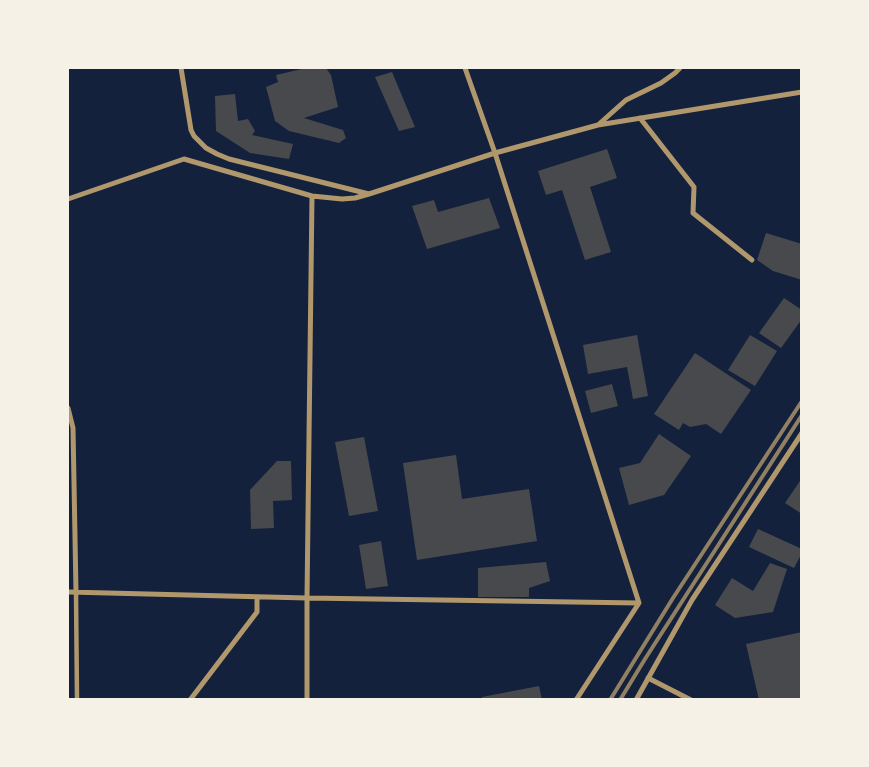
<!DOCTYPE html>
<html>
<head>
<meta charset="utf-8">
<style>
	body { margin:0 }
	#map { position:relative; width:869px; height:767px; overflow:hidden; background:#14213d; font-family:Poppins,sans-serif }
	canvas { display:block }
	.frame { position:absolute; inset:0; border:69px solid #f6f1e7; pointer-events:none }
</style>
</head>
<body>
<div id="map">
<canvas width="869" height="767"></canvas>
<div class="frame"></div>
</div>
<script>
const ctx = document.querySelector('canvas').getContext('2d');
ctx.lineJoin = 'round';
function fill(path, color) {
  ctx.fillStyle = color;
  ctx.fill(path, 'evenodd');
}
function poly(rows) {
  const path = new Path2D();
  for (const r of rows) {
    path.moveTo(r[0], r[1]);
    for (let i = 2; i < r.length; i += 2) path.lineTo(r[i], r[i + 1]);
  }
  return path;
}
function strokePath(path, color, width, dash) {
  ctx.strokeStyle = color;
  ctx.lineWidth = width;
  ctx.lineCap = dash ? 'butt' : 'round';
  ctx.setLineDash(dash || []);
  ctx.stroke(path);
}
const building = poly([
	[306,68,326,68,331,75,338,107,304,118,343,130,346,138,339,143,289,131,275,121,266,87,278,82,276,75],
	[392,72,415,127,399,131,375,77],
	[235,94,238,121,248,119,255,131,252,135,293,144,289,159,250,153,216,131,215,96],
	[607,149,617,178,590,187,611,252,585,260,562,190,546,195,538,171],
	[489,198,500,228,427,249,412,206,434,200,438,212],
	[766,233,802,244,802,280,773,271,757,260],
	[784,298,802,310,802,319,781,348,759,333],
	[637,335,648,396,633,399,627,367,588,374,583,345],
	[750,335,777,351,755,386,728,370],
	[695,353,751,390,721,434,706,424,690,427,683,423,679,430,654,414],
	[612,384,618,406,591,413,585,391],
	[659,434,691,456,664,495,629,505,619,468,640,463],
	[364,437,378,511,349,516,335,442],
	[456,455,462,499,529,489,537,541,417,560,403,463],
	[277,461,291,461,292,500,273,501,274,528,251,529,250,490],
	[802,478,802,514,785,503],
	[758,529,802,549,802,553,794,568,749,547],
	[381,541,388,586,366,589,359,545],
	[546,562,550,581,529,588,529,597,478,597,478,568],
	[770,563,787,569,773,612,735,618,715,605,732,578,753,591],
	[802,632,802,700,759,700,746,644],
	[539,686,542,700,482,700,482,697]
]);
const pedestrian = poly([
	[76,592,77,700]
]);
const minor = poly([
	[181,68,191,130,194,136,206,148,217,154,229,159,369,194,495,153,598,125,802,92],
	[465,68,495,153,639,603,576,700],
	[640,118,694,187,693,213,752,260],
	[598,125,626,100,661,83,675,73,680,68],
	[68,199,184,159,312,196,342,199,355,198,369,194],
	[68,408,73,428,76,592],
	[68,592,307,598,639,603],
	[648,678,691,700],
	[190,700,257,612,257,597],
	[307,700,307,598,312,196],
	[636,700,692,600,802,433]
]);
const rail = poly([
	[610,700,673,598,802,401],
	[620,700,645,659,802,415]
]);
fill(building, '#48494c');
strokePath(pedestrian, '#b1986c', 4.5);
strokePath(minor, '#b1986c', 5);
strokePath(rail, '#918062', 4);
</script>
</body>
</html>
